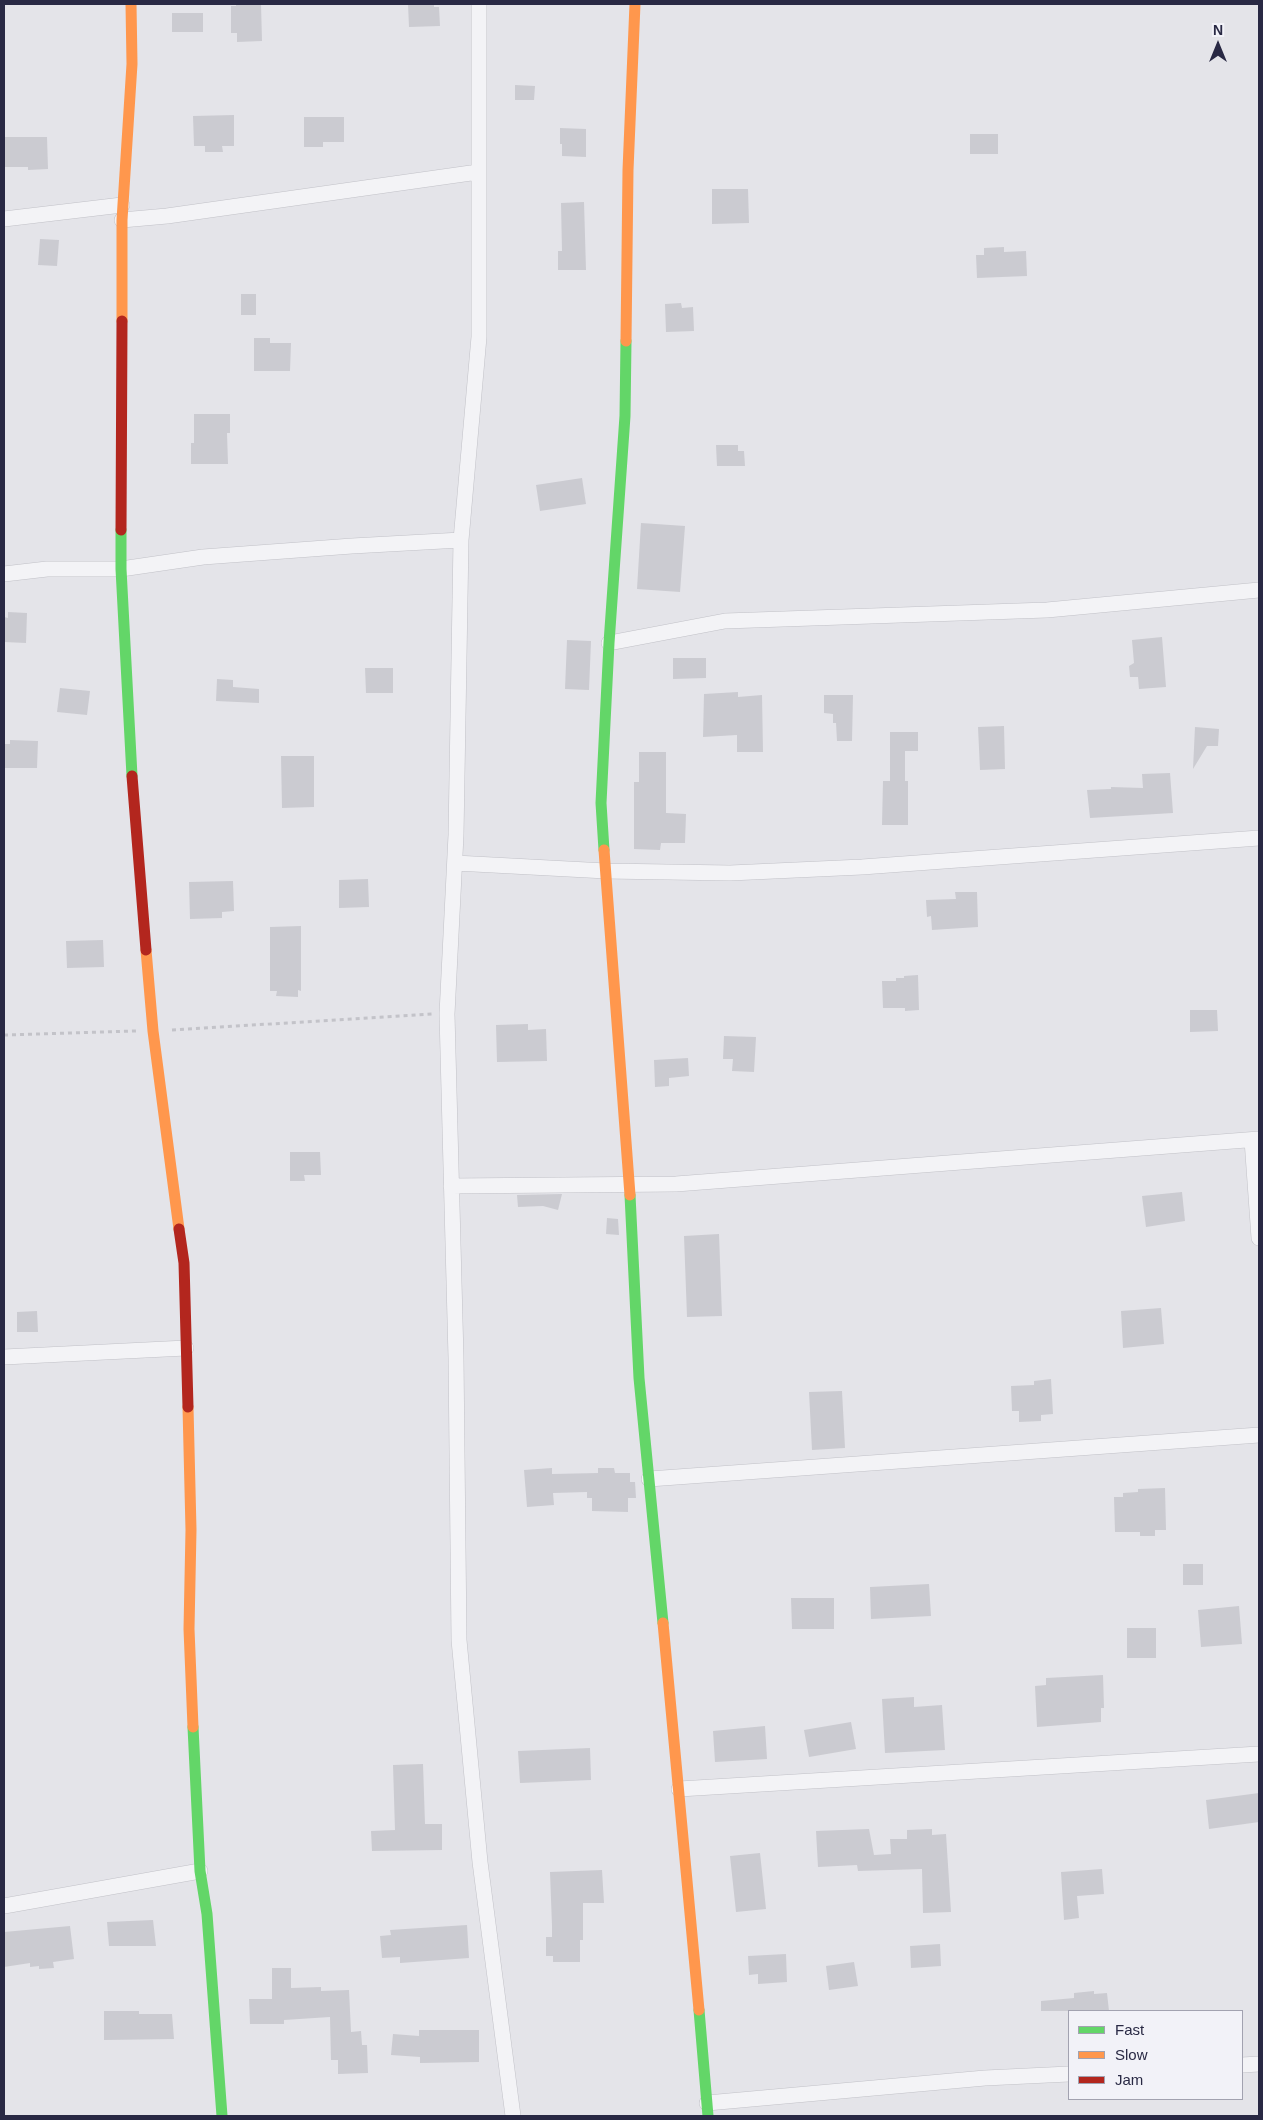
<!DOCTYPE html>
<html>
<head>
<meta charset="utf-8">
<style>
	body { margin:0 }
	#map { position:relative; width:1263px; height:2120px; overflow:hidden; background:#e4e4e9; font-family:Helvetica,sans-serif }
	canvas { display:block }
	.frame { position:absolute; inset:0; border:5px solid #292944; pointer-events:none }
	.legend { position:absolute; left:1068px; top:2010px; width:175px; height:90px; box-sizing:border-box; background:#f2f2f8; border:1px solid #a2a2b0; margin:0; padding:6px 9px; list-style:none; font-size:15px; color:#292944 }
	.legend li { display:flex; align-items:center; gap:10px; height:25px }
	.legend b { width:25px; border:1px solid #a2a2b0 }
	.north { position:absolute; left:1193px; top:20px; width:50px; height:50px; -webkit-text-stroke:4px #f2f2f8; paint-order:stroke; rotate:0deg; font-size:14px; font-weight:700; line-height:20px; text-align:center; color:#292944 }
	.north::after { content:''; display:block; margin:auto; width:18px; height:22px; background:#292944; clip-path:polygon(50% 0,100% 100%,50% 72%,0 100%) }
</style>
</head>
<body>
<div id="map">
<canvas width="1263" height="2120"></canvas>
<div class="frame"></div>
<ul class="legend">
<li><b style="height:6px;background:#63d668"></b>Fast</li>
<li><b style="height:6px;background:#ff974d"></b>Slow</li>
<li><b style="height:6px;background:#b3261e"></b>Jam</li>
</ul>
<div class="north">N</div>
</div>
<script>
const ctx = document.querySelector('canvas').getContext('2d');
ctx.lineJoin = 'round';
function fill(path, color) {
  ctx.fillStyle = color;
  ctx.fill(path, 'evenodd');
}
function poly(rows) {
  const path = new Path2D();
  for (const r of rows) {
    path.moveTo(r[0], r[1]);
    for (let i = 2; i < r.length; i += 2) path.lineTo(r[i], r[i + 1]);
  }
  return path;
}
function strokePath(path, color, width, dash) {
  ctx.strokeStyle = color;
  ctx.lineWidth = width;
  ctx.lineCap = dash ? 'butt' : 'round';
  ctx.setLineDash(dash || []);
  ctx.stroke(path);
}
const building = poly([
	[236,4,261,4,262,41,237,42,237,33,231,33,231,6,236,6],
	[408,4,434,4,434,7,439,7,440,26,409,27],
	[172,13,203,13,203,32,172,32],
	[515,85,535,86,534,100,515,100],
	[234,115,234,146,222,146,223,152,205,152,205,146,194,146,193,116],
	[304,117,344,117,344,142,323,142,323,147,304,147],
	[560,128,586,129,586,157,562,156,562,144,560,144],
	[970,134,998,134,998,154,970,154],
	[4,137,47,137,48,169,28,170,28,167,4,167],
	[712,189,748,189,749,223,712,224],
	[584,202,586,270,558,270,558,251,562,251,561,203],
	[40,239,59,240,57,266,38,265],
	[1004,247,1004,252,1026,251,1027,276,977,278,976,255,984,255,984,248],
	[241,294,256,294,256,315,241,315],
	[681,303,682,308,693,307,694,331,666,332,665,304],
	[254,338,270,338,270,343,291,343,290,371,254,371],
	[194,414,230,414,230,433,227,433,228,464,191,464,191,443,194,443],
	[716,445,738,445,738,451,744,451,745,466,717,466],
	[582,478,586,504,540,511,536,485],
	[641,523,685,526,680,592,637,589],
	[8,612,27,613,26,643,4,642,4,617,8,618],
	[1162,637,1166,687,1139,689,1138,677,1130,677,1129,666,1134,663,1132,640],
	[567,640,591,641,589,690,565,689],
	[673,658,706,658,706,678,673,679],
	[365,668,393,668,393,693,366,693],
	[217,679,233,680,233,687,259,689,259,703,216,701],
	[60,688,90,691,87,715,57,712],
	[738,692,738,697,762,695,763,752,737,752,737,735,703,737,704,694],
	[824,695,853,695,852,741,837,741,836,723,833,723,833,714,824,713],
	[1004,726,1005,769,980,770,978,727],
	[1195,727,1219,729,1218,746,1207,746,1193,769],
	[890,732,918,732,918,751,905,751,905,781,908,781,908,825,882,825,883,781,890,781],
	[10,740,38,741,37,768,4,768,4,744,10,744],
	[639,752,666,752,666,813,686,814,685,843,661,843,660,850,634,849,634,782,639,782],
	[281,756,314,756,314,807,282,808],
	[1170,773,1173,813,1090,818,1087,790,1111,789,1111,787,1143,788,1142,774],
	[368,879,369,907,339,908,339,880],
	[233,881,234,911,222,912,222,918,190,919,189,882],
	[955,892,977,892,978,927,932,930,931,916,927,917,926,900,956,899],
	[301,926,301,991,298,990,298,997,276,996,277,991,270,991,270,927],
	[103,940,104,967,67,968,66,941],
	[918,975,919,1010,905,1011,905,1008,883,1008,882,981,896,981,896,978,904,978,904,976],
	[1190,1010,1217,1010,1218,1031,1190,1032],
	[528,1024,528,1030,546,1029,547,1061,497,1062,496,1025],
	[724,1036,756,1037,754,1072,732,1071,733,1059,723,1059],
	[688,1058,689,1076,669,1078,669,1086,655,1087,654,1060],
	[290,1152,320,1152,321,1175,304,1175,305,1181,290,1181],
	[1182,1192,1185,1221,1146,1227,1142,1196],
	[562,1194,558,1210,543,1206,518,1207,517,1195],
	[607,1218,618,1219,619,1235,606,1234],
	[719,1234,722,1316,687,1317,684,1236],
	[1161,1308,1164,1344,1123,1348,1121,1311],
	[37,1311,38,1332,17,1332,17,1312],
	[1051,1379,1053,1414,1041,1415,1041,1421,1019,1422,1019,1411,1012,1411,1011,1386,1034,1385,1034,1381],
	[842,1391,845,1448,812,1450,809,1392],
	[552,1468,552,1474,598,1473,598,1468,614,1468,615,1473,630,1473,630,1482,635,1482,636,1498,628,1498,628,1512,592,1511,592,1498,587,1498,587,1492,553,1493,554,1505,527,1507,524,1470],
	[1165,1488,1166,1530,1155,1530,1155,1536,1140,1536,1140,1532,1115,1532,1114,1497,1123,1497,1123,1493,1138,1492,1138,1489],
	[1183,1564,1203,1564,1203,1585,1183,1585],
	[929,1584,931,1616,871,1619,870,1587],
	[791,1598,834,1598,834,1629,792,1629],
	[1239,1606,1242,1644,1201,1647,1198,1610],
	[1127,1628,1156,1628,1156,1658,1127,1658],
	[1103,1675,1104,1708,1101,1708,1101,1722,1037,1727,1035,1686,1046,1685,1046,1678],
	[914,1697,914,1707,942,1705,945,1750,885,1753,882,1699],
	[851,1722,856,1749,809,1757,804,1730],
	[765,1726,767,1759,715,1762,713,1731],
	[590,1748,591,1780,520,1783,518,1751],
	[423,1764,425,1824,442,1824,442,1850,372,1851,371,1831,395,1830,393,1765],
	[1259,1793,1259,1822,1209,1829,1206,1800],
	[869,1829,874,1855,891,1854,890,1839,907,1839,907,1830,932,1829,932,1835,946,1834,951,1912,923,1913,922,1869,858,1871,857,1865,818,1867,816,1831],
	[760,1853,766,1909,736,1912,730,1856],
	[1102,1869,1104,1894,1077,1896,1079,1918,1064,1920,1061,1872],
	[602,1870,604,1903,583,1903,583,1940,580,1940,580,1962,553,1962,553,1956,546,1956,546,1937,552,1937,552,1926,550,1872],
	[153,1920,156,1946,109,1946,107,1922],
	[467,1925,469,1958,400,1963,400,1957,382,1958,380,1936,391,1935,390,1930],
	[70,1926,74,1959,53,1962,54,1968,39,1969,39,1966,30,1967,30,1963,4,1967,4,1932],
	[940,1944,941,1966,911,1968,910,1946],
	[786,1954,787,1982,758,1984,758,1974,749,1975,748,1956],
	[854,1962,858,1986,829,1990,826,1966],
	[272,1968,291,1968,291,1988,321,1987,321,1991,349,1990,351,2032,361,2031,362,2045,367,2045,368,2073,338,2074,338,2060,331,2060,330,2017,284,2020,284,2024,250,2024,249,1999,272,1999],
	[1094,1991,1094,1994,1107,1993,1109,2011,1041,2011,1041,2001,1074,1998,1074,1993],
	[104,2011,139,2011,139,2014,172,2014,174,2039,104,2040],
	[419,2030,479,2030,479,2062,420,2063,420,2057,391,2055,393,2034,419,2036]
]);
const path = poly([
	[172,1030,433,1014],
	[4,1035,136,1031]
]);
const street = poly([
	[479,4,479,337,461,540,456,835,447,1014,456,1358,459,1640,480,1862,513,2116],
	[4,219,122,205],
	[122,220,167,216,478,172],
	[4,574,47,569,121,569,203,557,352,546,461,540],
	[609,643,725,621,1047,610,1259,590],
	[455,863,606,871,730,873,862,867,1259,838],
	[1252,1140,1259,1238],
	[451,1186,676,1184,1259,1139],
	[4,1357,186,1348],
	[649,1479,1259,1435],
	[679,1789,1259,1754],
	[4,1906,200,1871],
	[1242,2065,1259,2064],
	[707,2103,985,2078,1069,2074]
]);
const fast = poly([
	[121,530,121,569,132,776],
	[604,850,601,803,609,643,625,416,626,341],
	[630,1195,639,1378,663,1623],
	[193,1727,200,1871,207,1914,222,2116],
	[699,2010,708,2116]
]);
const slow = poly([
	[122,321,122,220,132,64,131,4],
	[626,341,628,170,635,4],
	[604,850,630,1195],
	[146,950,153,1031,179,1229],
	[188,1407,191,1530,189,1629,193,1727],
	[663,1623,699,2010]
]);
const jam = poly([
	[121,530,122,321],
	[132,776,146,950],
	[179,1229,184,1263,188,1407]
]);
fill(building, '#cbcbd1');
strokePath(street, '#c1c1c7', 16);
strokePath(path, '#c3c3c9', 3, [4, 4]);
strokePath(street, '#f3f3f6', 15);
strokePath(fast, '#63d668', 11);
strokePath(slow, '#ff974d', 11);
strokePath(jam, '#b3261e', 11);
</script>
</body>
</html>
